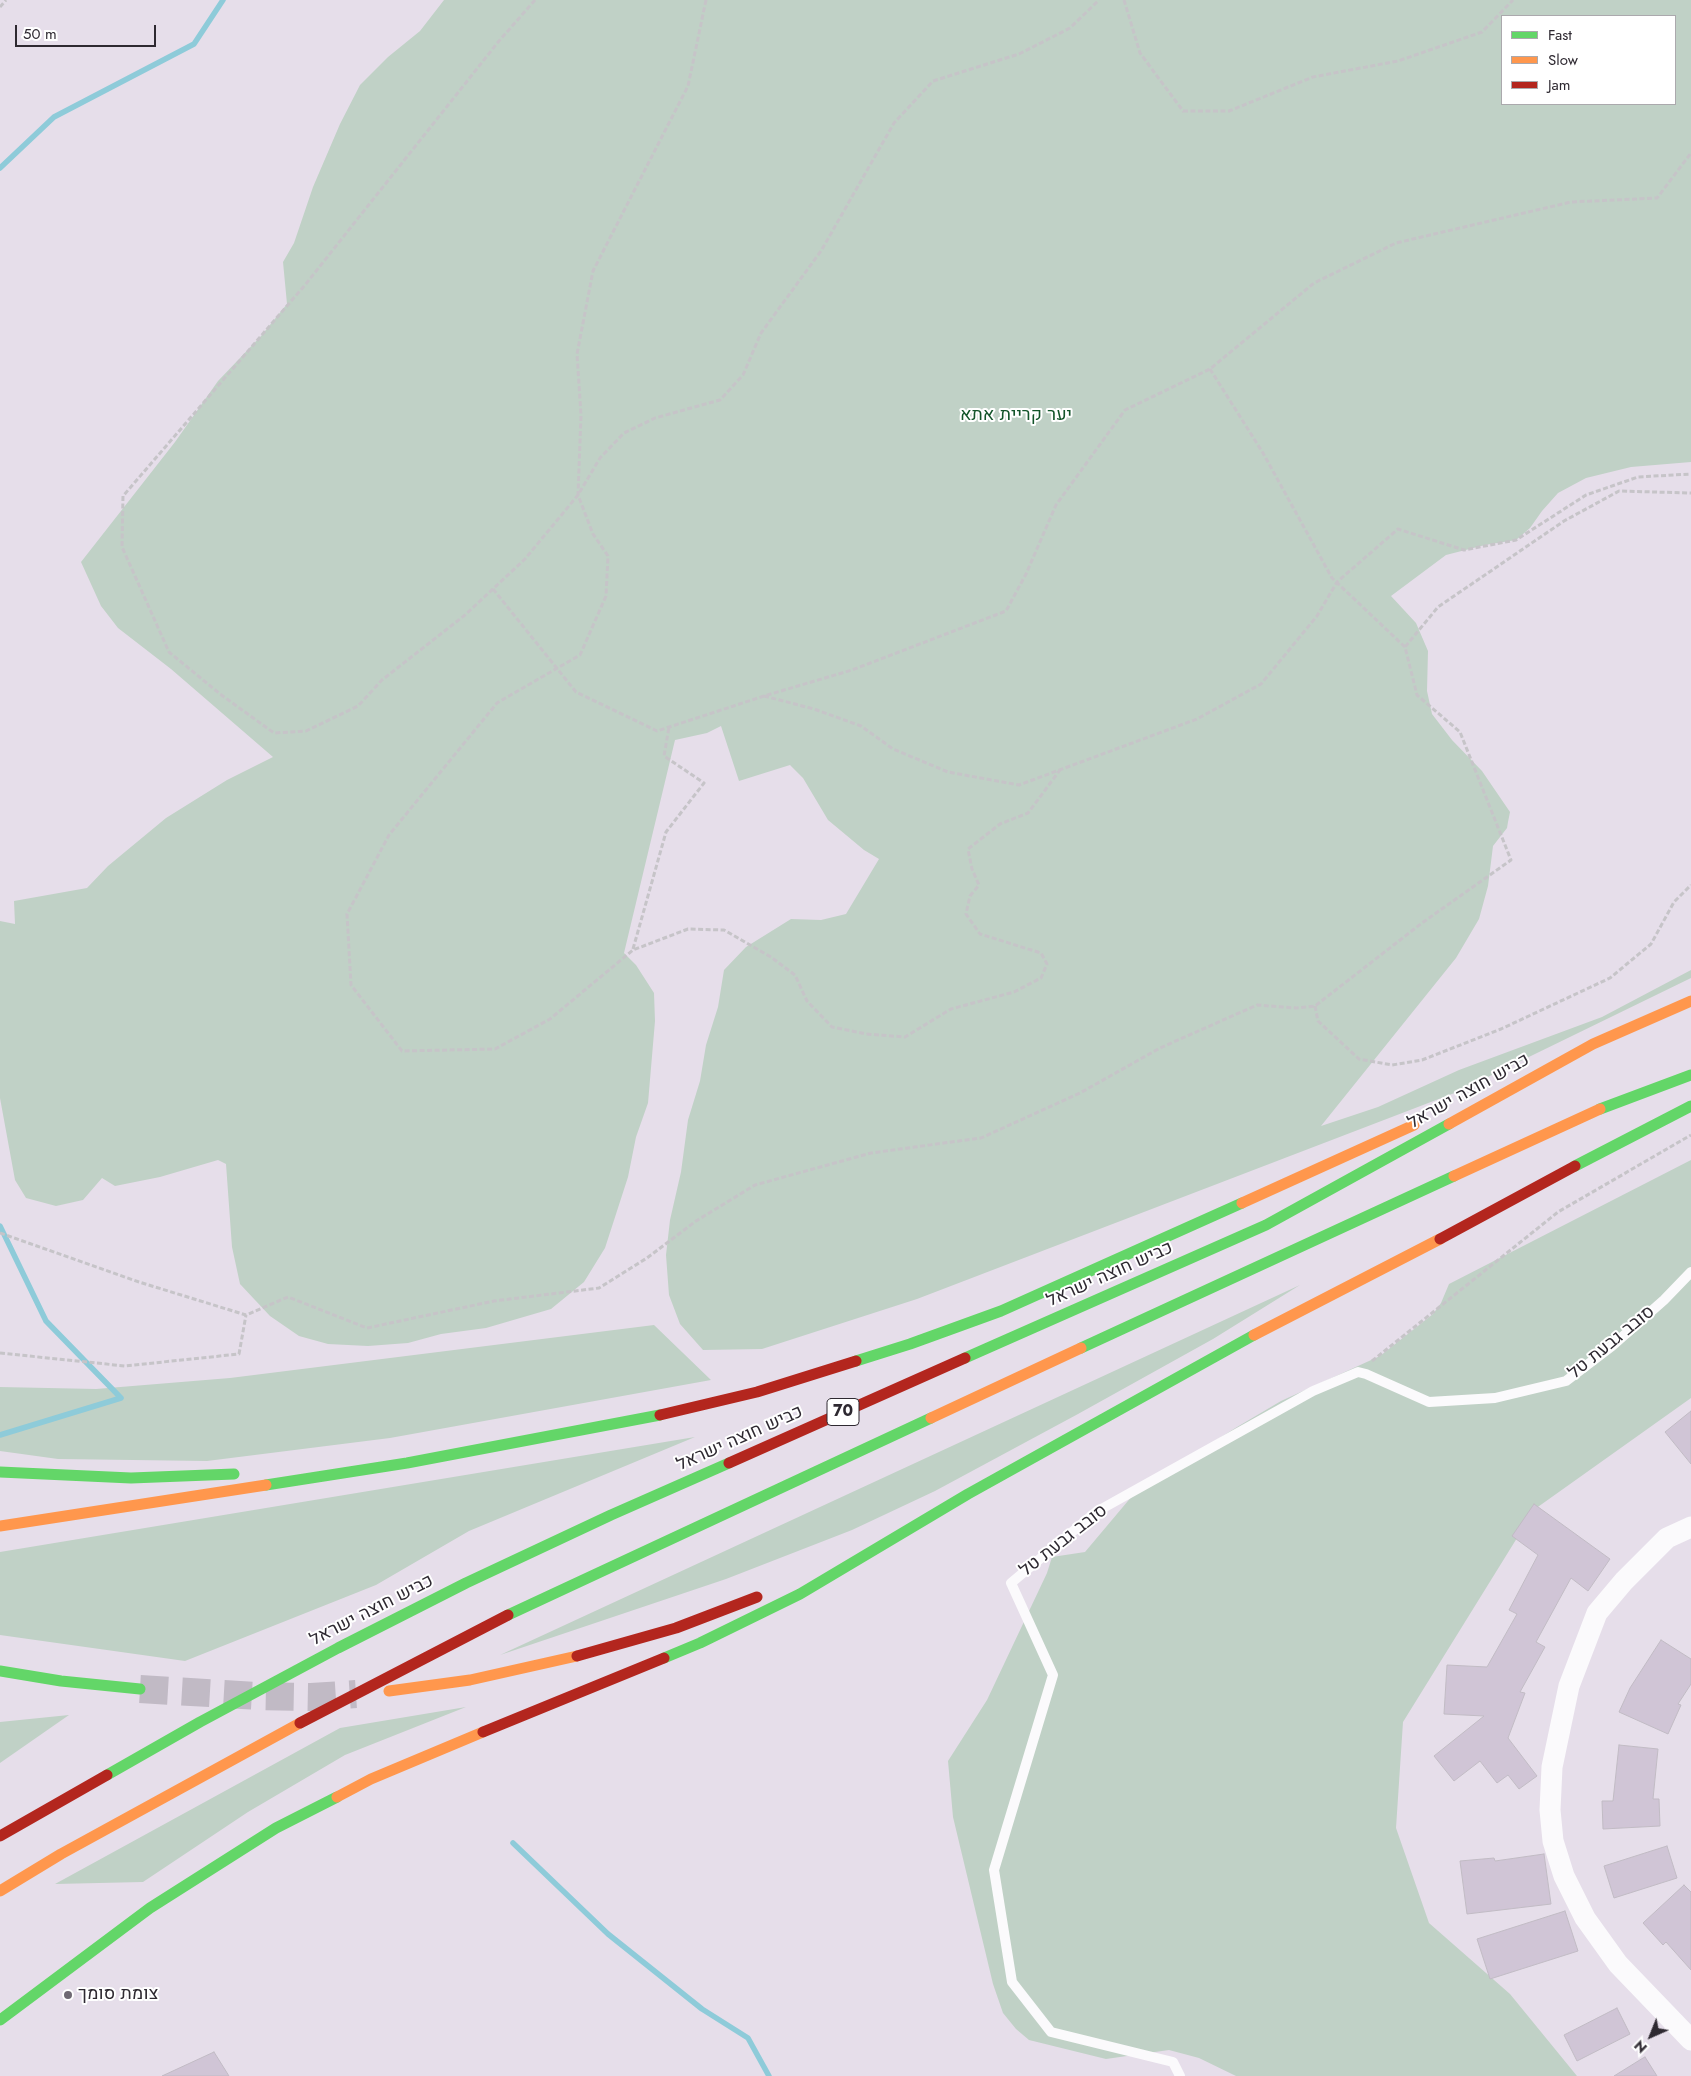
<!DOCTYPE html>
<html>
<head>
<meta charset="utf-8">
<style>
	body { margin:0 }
	#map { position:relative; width:1691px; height:2076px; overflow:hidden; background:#e6deea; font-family:Jost,sans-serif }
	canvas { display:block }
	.legend { position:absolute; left:1501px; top:15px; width:175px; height:90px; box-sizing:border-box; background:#fff; border:1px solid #aba9ad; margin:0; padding:6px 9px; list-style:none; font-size:15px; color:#2e2931 }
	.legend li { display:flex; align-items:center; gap:10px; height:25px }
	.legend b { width:25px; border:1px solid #aba9ad }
	.north { position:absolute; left:1626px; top:2011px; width:50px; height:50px; -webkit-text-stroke:4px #fff; paint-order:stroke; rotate:224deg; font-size:14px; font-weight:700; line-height:20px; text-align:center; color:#2e2931 }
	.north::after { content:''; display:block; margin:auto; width:18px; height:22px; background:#2e2931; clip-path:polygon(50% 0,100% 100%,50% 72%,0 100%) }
	.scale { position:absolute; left:15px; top:25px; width:141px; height:22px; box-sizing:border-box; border:2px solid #2e2931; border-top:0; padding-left:6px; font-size:15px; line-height:18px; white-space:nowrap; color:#2e2931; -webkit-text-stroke:4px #fff; paint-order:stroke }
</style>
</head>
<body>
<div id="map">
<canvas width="1691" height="2076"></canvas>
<ul class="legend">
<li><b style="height:6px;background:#63d668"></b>Fast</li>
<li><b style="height:6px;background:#ff974d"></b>Slow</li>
<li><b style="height:6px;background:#b3261e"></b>Jam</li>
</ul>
<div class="north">N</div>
<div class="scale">50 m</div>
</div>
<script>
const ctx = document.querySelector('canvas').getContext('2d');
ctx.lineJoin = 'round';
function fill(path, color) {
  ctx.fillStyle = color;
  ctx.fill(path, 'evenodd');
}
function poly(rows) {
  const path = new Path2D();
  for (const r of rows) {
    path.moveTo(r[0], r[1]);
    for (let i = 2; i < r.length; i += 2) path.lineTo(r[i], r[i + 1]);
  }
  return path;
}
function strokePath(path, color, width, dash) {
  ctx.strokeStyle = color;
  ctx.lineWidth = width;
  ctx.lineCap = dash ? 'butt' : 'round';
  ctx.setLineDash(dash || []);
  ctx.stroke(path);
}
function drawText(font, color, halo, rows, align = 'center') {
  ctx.font = font + ' Jost,Heebo,sans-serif';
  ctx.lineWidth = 4;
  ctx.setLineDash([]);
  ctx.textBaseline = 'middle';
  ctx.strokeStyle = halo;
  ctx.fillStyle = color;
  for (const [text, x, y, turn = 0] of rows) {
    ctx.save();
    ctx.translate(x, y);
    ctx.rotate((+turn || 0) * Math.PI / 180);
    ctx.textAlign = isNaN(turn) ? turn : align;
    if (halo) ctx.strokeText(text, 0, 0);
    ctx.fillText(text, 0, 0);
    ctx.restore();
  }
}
const green = poly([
	[444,0,1691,0,1691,462,1631,467,1586,478,1558,493,1542,511,1530,528,1516,540,1485,545,1446,555,1391,596,1416,623,1428,651,1427,691,1432,714,1452,740,1482,771,1510,812,1508,822,1507,828,1493,846,1488,886,1479,919,1456,958,1321,1126,1378,1107,1459,1070,1602,1017,1691,970,1691,978,1457,1092,917,1299,762,1349,703,1350,680,1324,669,1295,666,1255,670,1220,681,1172,688,1120,700,1081,706,1045,718,1007,724,970,746,947,791,919,821,920,846,914,879,859,864,850,828,820,803,778,790,765,739,781,721,726,707,733,675,740,624,953,636,965,654,993,655,1021,648,1103,636,1137,628,1177,605,1248,584,1282,551,1309,486,1328,441,1334,408,1343,368,1346,328,1344,299,1336,270,1316,240,1284,232,1247,226,1164,218,1160,160,1177,115,1186,102,1178,83,1200,56,1206,26,1198,15,1180,0,1098,0,921,15,924,14,901,87,888,108,866,166,818,227,780,273,757,171,669,118,628,101,606,81,562,175,442,218,381,261,336,287,304,283,262,294,243,313,187,340,124,360,85,388,57,420,31],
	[1502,16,1675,16,1675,104,1502,104],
	[1691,1160,1691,1398,1535,1509,1403,1722,1396,1828,1429,1923,1510,1994,1577,2076,1236,2076,1199,2058,1169,2050,1106,2059,1029,2040,1016,2029,1003,2013,993,1984,953,1817,948,1761,987,1700,1047,1573,1052,1557,1085,1552,1138,1489,1237,1427,1281,1401,1380,1356,1433,1314,1441,1303,1449,1284],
	[1300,1285,1213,1339,1078,1414,935,1491,852,1530,726,1579,500,1655],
	[654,1325,711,1380,390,1438,207,1461,58,1459,0,1451,0,1387,96,1389,230,1378],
	[695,1437,469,1531,376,1585,185,1661,0,1635,0,1552],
	[466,1707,345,1755,248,1812,143,1882,55,1884,340,1728],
	[69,1715,0,1763,0,1722]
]);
const stream = poly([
	[0,168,54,117,194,44,223,0],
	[0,1226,46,1321,121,1398,0,1435],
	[513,1843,608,1934,702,2009,748,2038,769,2076]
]);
const building = poly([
	[1691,1411,1691,1464,1665,1432,1691,1411],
	[1534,1504,1610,1559,1588,1591,1571,1578,1536,1642,1545,1647,1520,1692,1525,1693,1508,1738,1537,1776,1519,1789,1508,1775,1497,1783,1480,1761,1454,1781,1434,1756,1484,1716,1444,1714,1447,1665,1487,1667,1517,1614,1509,1610,1538,1555,1512,1536,1534,1504],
	[1661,1640,1691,1659,1691,1684,1678,1704,1681,1705,1668,1734,1619,1712,1630,1688,1661,1640],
	[1619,1745,1658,1749,1653,1799,1659,1799,1660,1826,1603,1829,1602,1801,1613,1801,1619,1745],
	[1667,1846,1677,1878,1614,1898,1604,1866,1667,1846],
	[1544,1854,1551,1904,1467,1914,1460,1861,1494,1858,1495,1861,1544,1854],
	[1684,1885,1691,1892,1691,1970,1666,1942,1663,1945,1643,1923,1684,1885],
	[1565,1911,1578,1951,1490,1979,1477,1939,1565,1911],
	[1617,2008,1630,2034,1577,2061,1564,2035,1617,2008],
	[214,2052,229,2076,162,2076,214,2052],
	[1645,2057,1657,2076,1614,2076,1643,2058,1645,2057]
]);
const highwayTunnel = poly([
	[140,1689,258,1696,311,1697,356,1694]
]);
const path = poly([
	[535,0,499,41,305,285,123,496,122,547,169,652,220,694,274,733,306,731,358,706,382,680,465,615,525,559,578,495,600,458,624,433,655,418,720,400,743,375,761,333,821,251,894,123,933,81,1019,54,1070,28,1099,0],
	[706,0,688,86,593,271,577,354,581,415,578,495,593,534,608,556,606,596,580,655,497,703,389,835,347,914,351,985,402,1051,495,1049,550,1019,633,950,688,929,724,930,771,957,795,975,807,1001,832,1027,866,1034,905,1037,951,1009,1014,992,1041,978,1047,964,1041,953,980,934,966,914,970,896,979,885,972,869,968,849,1000,824,1028,813,1060,770],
	[1124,0,1140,53,1183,111,1229,111,1313,77,1398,61,1482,32,1513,0],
	[0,7,6,0],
	[1210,369,1263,453,1332,578,1405,647],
	[493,589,576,692,657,731,764,696,852,670,1006,611,1026,574,1056,505,1125,410,1210,369,1314,283,1396,243,1571,202,1657,198,1691,153],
	[764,696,814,709,861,726,893,749,948,772,1019,785,1197,719,1261,684,1317,616,1337,582,1398,529,1464,550,1516,540,1586,495,1638,477,1691,474],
	[633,949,666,832,704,783,664,756,669,727],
	[1315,1006,1318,1021,1359,1059,1392,1065,1422,1060,1501,1029,1610,978,1651,944,1674,902,1691,885],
	[0,1233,139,1282,246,1315,288,1297,367,1328,494,1301,599,1288,647,1258,696,1221,755,1185,871,1153,981,1138,1080,1093,1160,1048,1257,1005,1296,1008,1315,1006,1422,923,1511,860,1460,732,1417,695,1405,647,1438,607,1564,521,1619,491,1691,493],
	[0,1353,125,1366,239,1354,246,1315],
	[1372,1361,1558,1212,1691,1135]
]);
const lane = poly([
	[1180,2076,1173,2062,1051,2032,1012,1982,994,1870,1053,1675,1011,1583,1096,1512,1313,1391,1358,1372,1366,1374,1429,1402,1495,1398,1566,1381,1612,1346,1664,1300,1691,1272]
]);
const street = poly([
	[1691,1527,1667,1538,1624,1581,1597,1613,1569,1686,1552,1767,1550,1810,1553,1841,1564,1876,1585,1918,1618,1964,1691,2040]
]);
const fast = poly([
	[1600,1109,1691,1075],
	[1575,1166,1691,1106],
	[1081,1348,1454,1176],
	[965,1358,1266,1225,1449,1124],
	[856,1361,910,1344,1001,1311,1242,1203],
	[0,1472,131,1478,234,1474],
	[266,1485,407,1463,660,1415],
	[508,1615,931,1418],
	[664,1658,700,1643,800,1594,968,1494,1254,1335],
	[0,1671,61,1681,140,1689],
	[107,1775,200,1722,338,1648,466,1583,611,1515,729,1463],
	[0,2020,150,1908,276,1828,337,1797]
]);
const slow = poly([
	[1449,1124,1593,1044,1691,1001],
	[1454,1176,1600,1109],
	[1242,1203,1414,1125],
	[1254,1335,1440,1239],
	[931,1418,1081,1348],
	[0,1526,266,1485],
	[389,1691,470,1680,577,1656],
	[337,1797,371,1779,483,1732],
	[0,1891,61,1854,300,1723]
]);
const jam = poly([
	[1440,1239,1575,1166],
	[660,1415,757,1392,856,1361],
	[729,1463,965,1358],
	[577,1656,676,1628,757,1597],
	[300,1723,508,1615],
	[483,1732,664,1658],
	[0,1836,107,1775]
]);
const markers = [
	[68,1995,5,"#6e6872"]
];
const shields = [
	[843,1412,32]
];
const shieldNames = [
	["70",843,1412]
];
const parkNames = [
	["יער קריית אתא",1016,416]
];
const streetNames = [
	["כביש חוצה ישראל",1469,1092,-29],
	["כביש חוצה ישראל",1110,1275,-24],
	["סובב גבעת טל",1612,1343,-39],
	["כביש חוצה ישראל",740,1439,-24],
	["סובב גבעת טל",1064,1541,-38],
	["כביש חוצה ישראל",372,1611,-27]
];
const poiNames = [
	["צומת סומך",78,1995]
];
fill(green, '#c0d1c6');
strokePath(stream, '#8ecbd9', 5.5);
fill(building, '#d0c5d6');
strokePath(building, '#c1bbc4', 1);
strokePath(highwayTunnel, '#c1bac5', 28, [28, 14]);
strokePath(path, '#c6c4c8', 3, [5, 2.5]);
strokePath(lane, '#fbfafc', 10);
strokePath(street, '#fbfafc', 21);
strokePath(fast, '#63d668', 11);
strokePath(slow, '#ff974d', 11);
strokePath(jam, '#b3261e', 11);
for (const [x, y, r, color] of markers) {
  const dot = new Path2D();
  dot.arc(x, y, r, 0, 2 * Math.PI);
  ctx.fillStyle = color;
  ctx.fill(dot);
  strokePath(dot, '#fff', 2);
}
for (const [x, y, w] of shields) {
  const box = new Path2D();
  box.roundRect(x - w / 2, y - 13.5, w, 27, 4);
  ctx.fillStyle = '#fff';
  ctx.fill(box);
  strokePath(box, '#2e2931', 1);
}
drawText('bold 16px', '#2e2931', null, shieldNames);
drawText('18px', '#125429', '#fff', parkNames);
drawText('18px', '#2e2931', '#fff', streetNames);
drawText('18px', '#2e2931', '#fff', poiNames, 'left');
</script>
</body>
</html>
